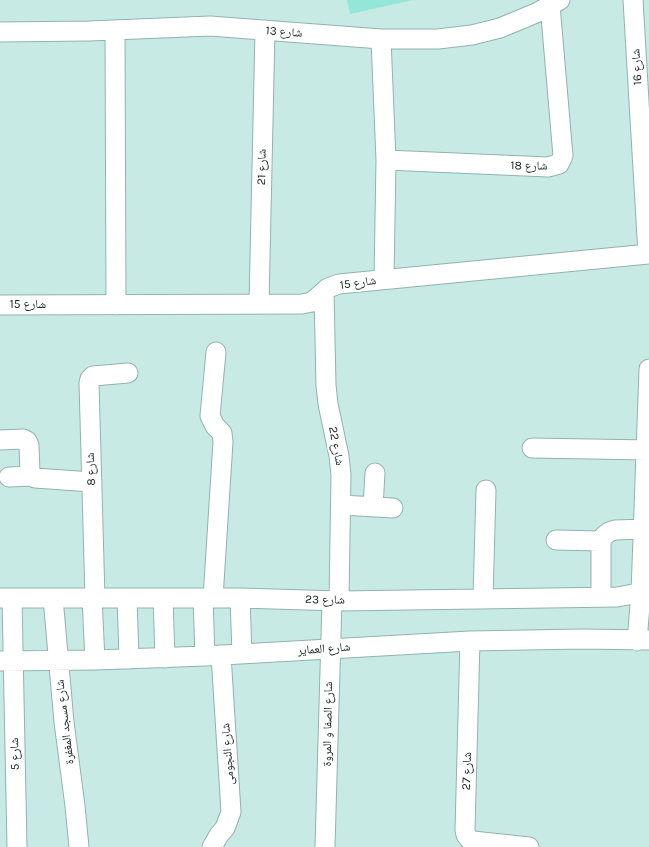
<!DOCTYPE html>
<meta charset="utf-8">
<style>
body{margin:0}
canvas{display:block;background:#c8eae4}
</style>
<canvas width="649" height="847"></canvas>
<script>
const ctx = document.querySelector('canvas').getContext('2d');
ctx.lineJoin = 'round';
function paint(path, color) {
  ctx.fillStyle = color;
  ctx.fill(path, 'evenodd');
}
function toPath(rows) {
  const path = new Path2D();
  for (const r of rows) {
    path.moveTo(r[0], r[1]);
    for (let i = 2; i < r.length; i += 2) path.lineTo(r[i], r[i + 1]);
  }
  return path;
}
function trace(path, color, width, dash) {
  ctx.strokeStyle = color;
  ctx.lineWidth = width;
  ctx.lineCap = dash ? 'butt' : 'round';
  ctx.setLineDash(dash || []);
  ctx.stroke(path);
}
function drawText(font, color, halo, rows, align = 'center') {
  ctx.font = font + ' Karla,"Noto Naskh Arabic",sans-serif';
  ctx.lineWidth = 4;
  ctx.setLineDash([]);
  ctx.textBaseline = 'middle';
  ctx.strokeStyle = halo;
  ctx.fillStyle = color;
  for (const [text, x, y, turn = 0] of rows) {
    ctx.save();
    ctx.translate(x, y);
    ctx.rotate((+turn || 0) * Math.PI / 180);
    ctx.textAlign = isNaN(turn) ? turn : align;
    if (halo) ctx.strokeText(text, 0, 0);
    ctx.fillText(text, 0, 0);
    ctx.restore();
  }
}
const green = toPath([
 [347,0,413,0,350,14]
]);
const minor = toPath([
 [633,0,648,254],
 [115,30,116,305],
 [0,32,89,31,210,26,381,39,438,39,472,35,500,28,536,13,560,0],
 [381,39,386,160,384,279],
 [386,160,548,167,559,164,563,156,550,5],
 [324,292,326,385,328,404,339,456,341,475,339,601],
 [259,304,265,30],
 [0,305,302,304,312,302,328,288,339,284,649,254],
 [0,440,23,439,27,441,29,445,30,473,35,478,92,482],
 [532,448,649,450],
 [9,477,32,476],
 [341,505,393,508],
 [373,507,375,473],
 [556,540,601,541],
 [601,597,601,541,604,536,609,532,615,530,643,529],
 [0,598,240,598,339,601,617,597,649,591],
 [12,598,17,847],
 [53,598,64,722,75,806,79,847],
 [92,598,95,660],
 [95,598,89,383,90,379,93,376,128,373],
 [127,598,129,659],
 [163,598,165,658],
 [203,598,205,656],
 [213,598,223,442,222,433,215,426,210,416,216,352],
 [240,598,242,654],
 [483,598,486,490],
 [470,641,465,830,466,835,469,839,473,841,529,847],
 [637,641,641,593,649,369],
 [0,661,95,660,205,656,470,641,582,639,649,640],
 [212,847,219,835,225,828,231,812,221,655],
 [325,847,332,600]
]);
const streetNames = [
 ["شارع 13",284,32,4],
 ["شارع 16",637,67,-93],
 ["شارع 18",529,166,1],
 ["شارع 21",262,167,-89],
 ["شارع 15",358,283,-8],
 ["شارع 15",28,305],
 ["شارع 22",336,446,79],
 ["شارع 8",91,469,-92],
 ["شارع 23",325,600,1],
 ["شارع العماير",324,649,-4],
 ["شارع مسجد المغفرة",65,722,-97],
 ["شارع الصفا و المروة",328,724,-89],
 ["شارع 5",15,754,-91],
 ["شارع النجومى",228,754,-94],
 ["شارع 27",467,771,-88]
];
paint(green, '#94e6d9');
trace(minor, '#92b3ad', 21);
trace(minor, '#fff', 19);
drawText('12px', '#152220', '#fff', streetNames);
</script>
